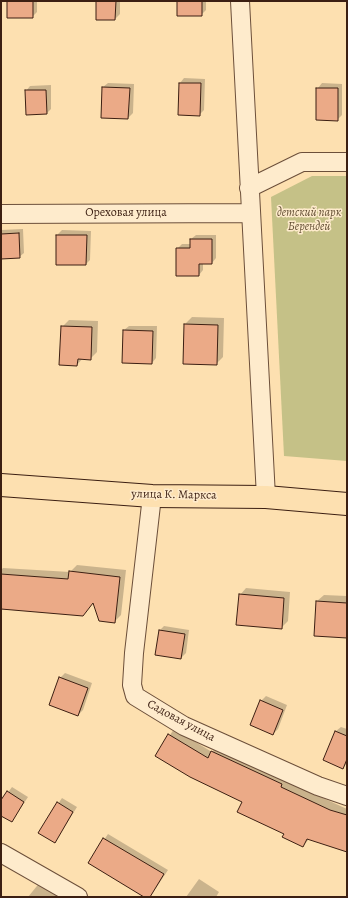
<!DOCTYPE html>
<meta charset="utf-8">
<style>
body{margin:0}
#map{position:relative;width:348px;height:898px;overflow:hidden;background:#fde0b0;font-family:Alegreya,serif}
canvas{display:block}
.frame{position:absolute;inset:0;border:2px solid #3c1f12;pointer-events:none}
</style>
<div id="map">
<canvas width="348" height="898"></canvas>
<div class="frame"></div>
</div>
<script>
const ctx = document.querySelector('canvas').getContext('2d');
ctx.lineJoin = 'round';
function paint(path, color) {
  ctx.fillStyle = color;
  ctx.fill(path, 'evenodd');
}
function toPath(rows) {
  const path = new Path2D();
  for (const r of rows) {
    path.moveTo(r[0], r[1]);
    for (let i = 2; i < r.length; i += 2) path.lineTo(r[i], r[i + 1]);
  }
  return path;
}
function trace(path, color, width, dash) {
  ctx.strokeStyle = color;
  ctx.lineWidth = width;
  ctx.lineCap = dash ? 'butt' : 'round';
  ctx.setLineDash(dash || []);
  ctx.stroke(path);
}
function drawText(font, color, halo, rows, align = 'center') {
  ctx.font = font + ' Alegreya,serif';
  ctx.lineWidth = 3;
  ctx.setLineDash([]);
  ctx.textBaseline = 'middle';
  ctx.strokeStyle = halo;
  ctx.fillStyle = color;
  for (const [text, x, y, turn = 0] of rows) {
    ctx.save();
    ctx.translate(x, y);
    ctx.rotate((+turn || 0) * Math.PI / 180);
    ctx.textAlign = isNaN(turn) ? turn : align;
    if (halo) ctx.strokeText(text, 0, 0);
    ctx.fillText(text, 0, 0);
    ctx.restore();
  }
}
const green = toPath([
 [312,176,347,176,347,461,284,456,271,197]
]);
const shadow = toPath([
 [8,1,37,1,37,12,32,17],
 [97,1,120,1,120,14,115,19,97,19],
 [178,1,206,1,206,10,201,15],
 [184,78,205,79,204,110,199,115,180,83],
 [108,83,134,84,133,113,128,118,103,87],
 [322,83,342,84,342,115,337,120,318,88],
 [51,85,51,109,47,113,26,91,30,86],
 [23,229,24,253,19,257,1,258,1,230],
 [62,230,91,231,90,260,86,264,57,235],
 [196,235,216,235,216,258,212,263,203,263,203,270,199,275,177,249,182,244,191,244,191,239],
 [192,317,224,318,223,357,216,364,185,324],
 [69,320,98,321,97,352,90,359,83,358,77,365,62,327],
 [129,326,157,326,156,358,152,363,124,330],
 [77,565,126,570,121,615,114,622,94,602,89,608,1,608,1,570,3,568,70,572],
 [246,588,290,592,288,621,281,628,240,595],
 [324,595,347,596,347,637,317,601],
 [164,626,189,630,186,653,181,658,159,631],
 [65,673,92,683,83,710,78,715,60,678],
 [266,696,287,705,278,729,273,734,261,701],
 [341,727,347,729,347,763,343,768,324,760,336,731],
 [174,729,212,752,217,747,287,779,286,781,347,809,347,851,310,838,303,846,243,802,156,756],
 [12,787,28,797,12,821,1,814,1,802],
 [62,798,77,807,55,842,39,832],
 [108,834,168,870,150,897,146,897,91,859],
 [199,879,219,892,216,897,186,897],
 [41,881,59,891,55,897,28,897]
]);
const building = toPath([
 [7,1,33,1,33,18,7,18,7,1],
 [96,1,116,1,115,20,96,20,96,1],
 [177,1,202,1,202,16,177,16,177,1],
 [179,83,201,83,200,116,178,115,179,83],
 [102,87,130,88,128,119,101,118,102,87],
 [316,88,338,88,338,121,316,120,316,88],
 [25,90,46,90,47,114,26,115,25,90],
 [19,233,20,258,1,259,1,234,19,233],
 [56,235,87,235,86,265,56,265,56,235],
 [190,239,212,239,212,264,199,264,199,276,176,276,176,248,190,248,190,239],
 [184,324,218,325,217,365,183,364,184,324],
 [61,326,92,327,91,360,78,359,77,366,59,365,61,326],
 [123,330,153,331,152,364,122,363,123,330],
 [69,571,120,577,115,623,99,621,93,603,83,616,1,609,1,574,68,579,69,571],
 [239,594,284,598,282,629,236,625,239,594],
 [316,601,347,603,347,638,314,636,316,601],
 [159,630,185,634,181,659,155,655,159,630],
 [59,677,88,688,78,716,49,705,59,677],
 [260,700,283,710,273,735,250,725,260,700],
 [335,731,347,736,347,759,343,769,323,760,335,731],
 [168,734,208,758,211,751,282,784,281,787,330,810,347,815,347,852,307,839,303,847,282,837,284,834,237,812,242,802,190,777,155,756,168,734],
 [7,791,24,802,12,822,1,816,1,800,7,791],
 [57,802,73,812,55,843,38,833,57,802],
 [103,838,164,874,150,897,144,897,88,863,103,838]
]);
const minor = toPath([
 [240,1,266,497],
 [249,188,302,162,347,162],
 [1,214,251,213],
 [152,496,134,653,132,685,135,696,184,726,318,786,347,796],
 [1,853,78,897]
]);
const major = toPath([
 [1,485,152,496,266,497,347,504]
]);
const streetNames = [
 ["Ореховая улица",126,213],
 ["улица К. Маркса",174,495,1],
 ["Садовая улица",181,721,28]
];
const parkNames = [
 ["детский парк",309,213],
 ["Берендей",309,227]
];
paint(green, '#c5c187');
paint(shadow, '#0003');
paint(building, '#ebaa87');
trace(building, '#3c1f12', 1);
trace(minor, '#6c4f3a', 20);
trace(major, '#3c1f12', 24);
trace(minor, '#feebcc', 18);
trace(major, '#fde0b0', 22);
drawText('12px', '#3c1f12', '#feebcc', streetNames);
drawText('italic 12px', '#655035', '#feebcc', parkNames);
</script>
